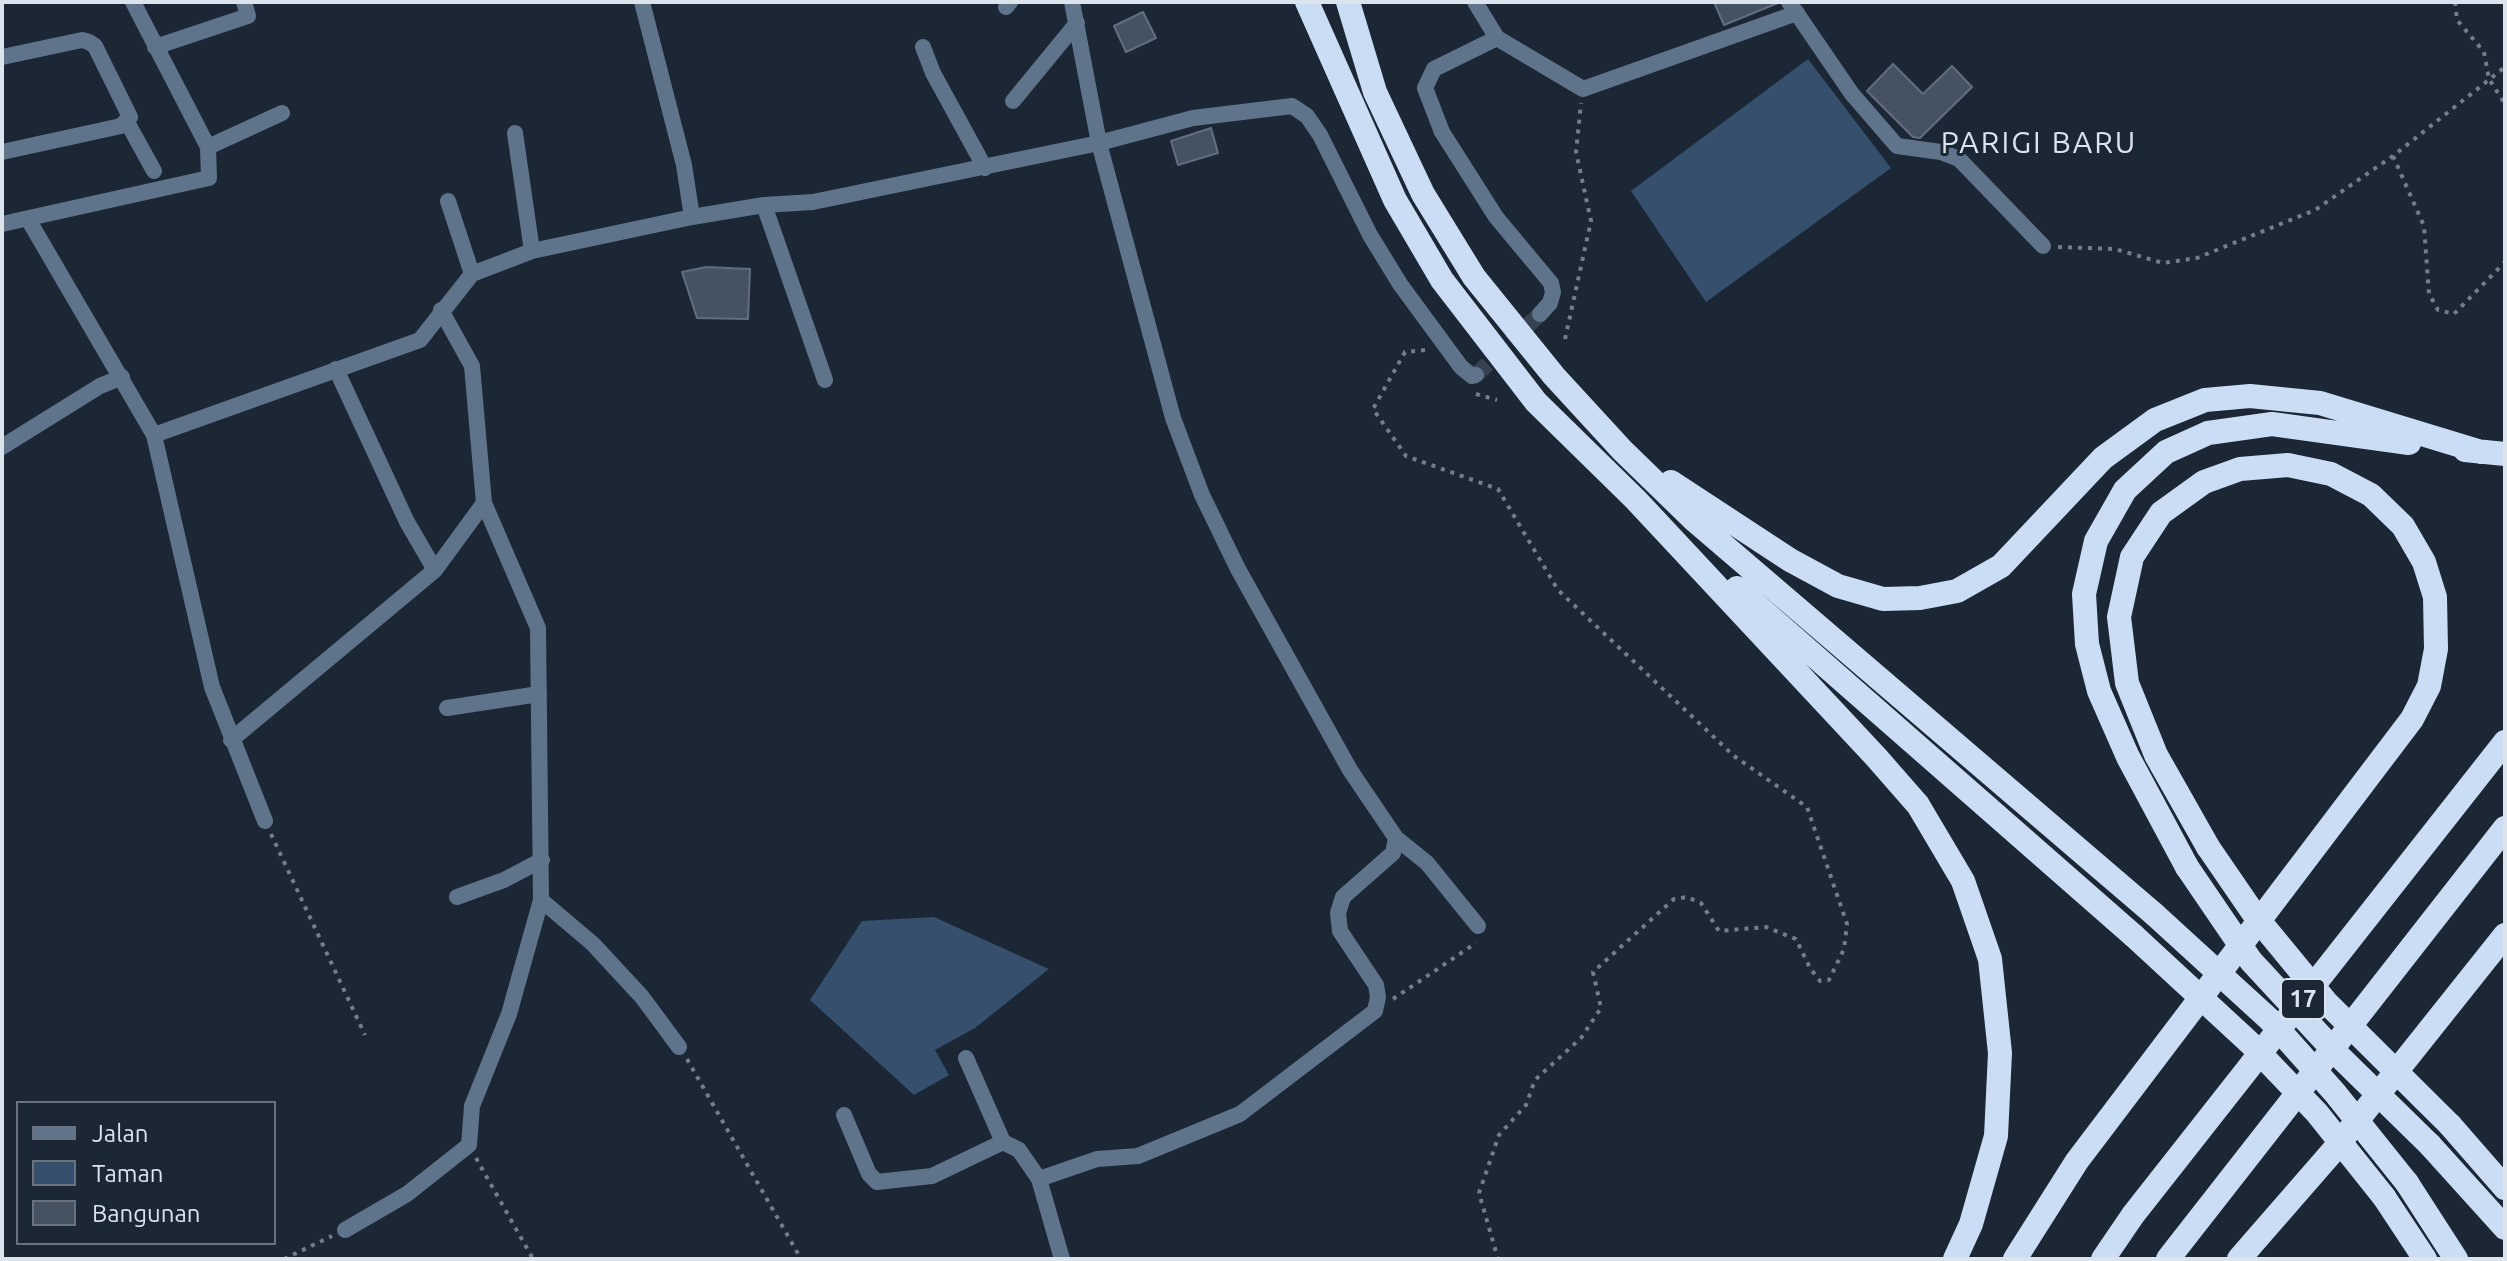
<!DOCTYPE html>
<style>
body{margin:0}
#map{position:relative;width:2507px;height:1261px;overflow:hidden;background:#1b2735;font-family:Ubuntu,sans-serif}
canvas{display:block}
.frame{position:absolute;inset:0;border:4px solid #dbe4ed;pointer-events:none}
.legend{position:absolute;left:16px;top:1101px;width:260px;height:144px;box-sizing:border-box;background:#1b2735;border:2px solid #68737f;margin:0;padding:10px 14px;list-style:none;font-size:24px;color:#dbe4ed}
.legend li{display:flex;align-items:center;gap:16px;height:40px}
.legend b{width:40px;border:2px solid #68737f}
</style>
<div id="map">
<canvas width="2507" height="1261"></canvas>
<div class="frame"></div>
<ul class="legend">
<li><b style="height:10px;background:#5f738b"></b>Jalan</li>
<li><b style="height:22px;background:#354f6d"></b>Taman</li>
<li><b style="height:22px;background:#445262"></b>Bangunan</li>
</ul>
</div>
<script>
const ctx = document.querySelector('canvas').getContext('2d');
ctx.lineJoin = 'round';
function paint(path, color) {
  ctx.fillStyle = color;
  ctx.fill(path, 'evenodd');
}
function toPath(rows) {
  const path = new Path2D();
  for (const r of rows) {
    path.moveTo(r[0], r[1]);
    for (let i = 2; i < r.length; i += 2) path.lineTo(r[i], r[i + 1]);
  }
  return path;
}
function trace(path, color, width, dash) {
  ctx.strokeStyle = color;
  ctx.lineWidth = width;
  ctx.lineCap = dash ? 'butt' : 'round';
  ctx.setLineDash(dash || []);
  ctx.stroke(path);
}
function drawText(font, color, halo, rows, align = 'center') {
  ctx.font = font + ' Ubuntu,sans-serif';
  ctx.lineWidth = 6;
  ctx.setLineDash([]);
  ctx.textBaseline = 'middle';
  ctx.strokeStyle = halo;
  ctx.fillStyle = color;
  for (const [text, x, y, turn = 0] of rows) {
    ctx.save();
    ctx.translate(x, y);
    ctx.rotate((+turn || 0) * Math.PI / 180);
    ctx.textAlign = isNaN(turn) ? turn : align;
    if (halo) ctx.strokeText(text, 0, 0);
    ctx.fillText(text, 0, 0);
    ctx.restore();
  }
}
const green = toPath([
 [1808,59,1891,168,1706,302,1631,191],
 [934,917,1049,969,975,1028,935,1050,949,1075,914,1095,810,1000,862,921]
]);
const building = toPath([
 [1714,2,1778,2,1778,3,1724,25,1714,2],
 [1143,12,1156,38,1126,52,1114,26,1143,12],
 [1893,64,1923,94,1952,66,1972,87,1920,138,1913,137,1867,91,1893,64],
 [1211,128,1218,153,1178,165,1171,141,1211,128],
 [706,267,750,269,748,319,697,318,682,272,706,267]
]);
const streetTunnel = toPath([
 [1476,375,1540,314]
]);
const path = toPath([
 [2455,2,2457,20,2484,52,2489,79,2505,104],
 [2393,156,2424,226,2429,294,2438,310,2454,314,2505,262],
 [2058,247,2115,249,2163,263,2197,258,2315,210,2393,156,2505,67],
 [1565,339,1591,221,1576,152,1581,103],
 [1425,350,1405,352,1373,409,1406,456,1498,489,1558,590,1734,756,1807,807,1847,924,1844,949,1829,980,1820,981,1810,968,1796,939,1766,927,1719,931,1701,903,1687,897,1674,899,1593,972,1601,1008,1581,1038,1535,1080,1526,1105,1499,1135,1479,1193,1498,1259],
 [1476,394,1497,400],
 [271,834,365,1035],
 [1393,999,1476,943],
 [687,1059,801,1259],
 [476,1158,533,1259],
 [284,1259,332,1236]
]);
const street = toPath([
 [642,2,684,165,692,217],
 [1475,2,1497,38,1583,89,1797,13],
 [1789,2,1852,94,1897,146,1941,152,1959,159,2043,246],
 [1006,7,1010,2],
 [1497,38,1434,69,1425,88,1442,132,1496,217,1551,283,1553,292,1550,303,1540,314],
 [155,47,248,16,244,2],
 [923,47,933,73,985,168],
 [2,57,82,40,89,42,95,46,130,117,121,126,2,152],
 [1013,101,1077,23],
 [127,122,154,171],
 [515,133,532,251],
 [208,147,282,113],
 [448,201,472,274],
 [764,205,825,380],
 [28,219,154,435,420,340,472,274,532,251,692,217,764,205,813,202,1099,143,1072,2],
 [2,224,209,178,208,147,133,2],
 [336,369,407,522,435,570],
 [1476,375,1472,376,1461,367,1400,284,1370,235,1320,135,1307,116,1292,106,1193,118,1099,143,1173,418,1202,495,1238,569,1350,770,1396,838,1427,863,1478,926],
 [154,435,212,687,265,821],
 [2,447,100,386,122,377],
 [447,708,539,694],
 [231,740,435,570,484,503],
 [457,897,504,880,542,860],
 [541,900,593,944,642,997,679,1047],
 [966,1058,1003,1142,1019,1150,1039,1179,1097,1159,1138,1156,1240,1114,1375,1011,1378,997,1376,985,1340,931,1338,913,1343,897,1393,853,1396,838],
 [844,1115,869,1174,877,1182,932,1176,1003,1142],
 [1039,1179,1062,1259],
 [345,1230,407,1194,469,1145,472,1106,509,1014,541,900,538,628,484,503,472,366,441,310]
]);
const highway = toPath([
 [1307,2,1395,200,1442,280,1536,402,1636,500,1876,757,1918,805,1963,881,1990,959,2000,1053,1996,1136,1971,1224,1955,1259],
 [1348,2,1375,92,1423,194,1474,277,1554,376,1622,450,1694,520,2154,914],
 [2465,450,2505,454],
 [1671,482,1790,560,1838,586,1883,599,1920,598,1957,591,2001,566,2103,458,2155,420,2205,400,2250,396,2320,403,2481,452],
 [1737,588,2134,936],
 [2187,867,2128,757,2099,691,2087,644,2084,594,2096,541,2125,490,2166,452,2208,433,2272,424,2409,443],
 [2450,1125,2505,1188],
 [2430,1145,2505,1228],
 [2407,1183,2456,1259],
 [2384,1197,2425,1259],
 [2015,1259,2077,1161,2412,719,2429,686,2436,649,2435,597,2424,562,2403,526,2371,495,2331,474,2288,465,2240,469,2204,482,2161,513,2132,557,2119,617,2127,683,2156,755,2208,847],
 [2103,1259,2133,1215,2505,742],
 [2168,1259,2505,828],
 [2239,1259,2333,1151,2505,935]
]);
const highwayBridge = toPath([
 [2208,847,2256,917,2326,1002,2450,1125],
 [2187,867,2251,961,2339,1056,2430,1145],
 [2154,914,2270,1020,2335,1093,2407,1183],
 [2134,936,2251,1044,2317,1113,2384,1197]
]);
const shields = [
 [2303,999,44]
];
const shieldNames = [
 ["17",2303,999]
];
const quarterNames = [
 ["PARIGI BARU",2039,143]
];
paint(green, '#354f6d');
paint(building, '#445262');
trace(building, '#606e7f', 2);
trace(streetTunnel, '#384351', 16, [16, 8]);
trace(path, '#747e8a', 4, [4, 6]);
trace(street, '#5f738b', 16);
trace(highway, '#caddf5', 24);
trace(highwayBridge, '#caddf5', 24);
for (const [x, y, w] of shields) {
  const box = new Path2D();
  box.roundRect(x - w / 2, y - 20, w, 40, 6);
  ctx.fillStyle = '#1b2735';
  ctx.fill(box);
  trace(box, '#dbe4ed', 2);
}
drawText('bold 24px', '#dbe4ed', null, shieldNames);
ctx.letterSpacing = '2px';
drawText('30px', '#dbe4ed', '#1b2735', quarterNames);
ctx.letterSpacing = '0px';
</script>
